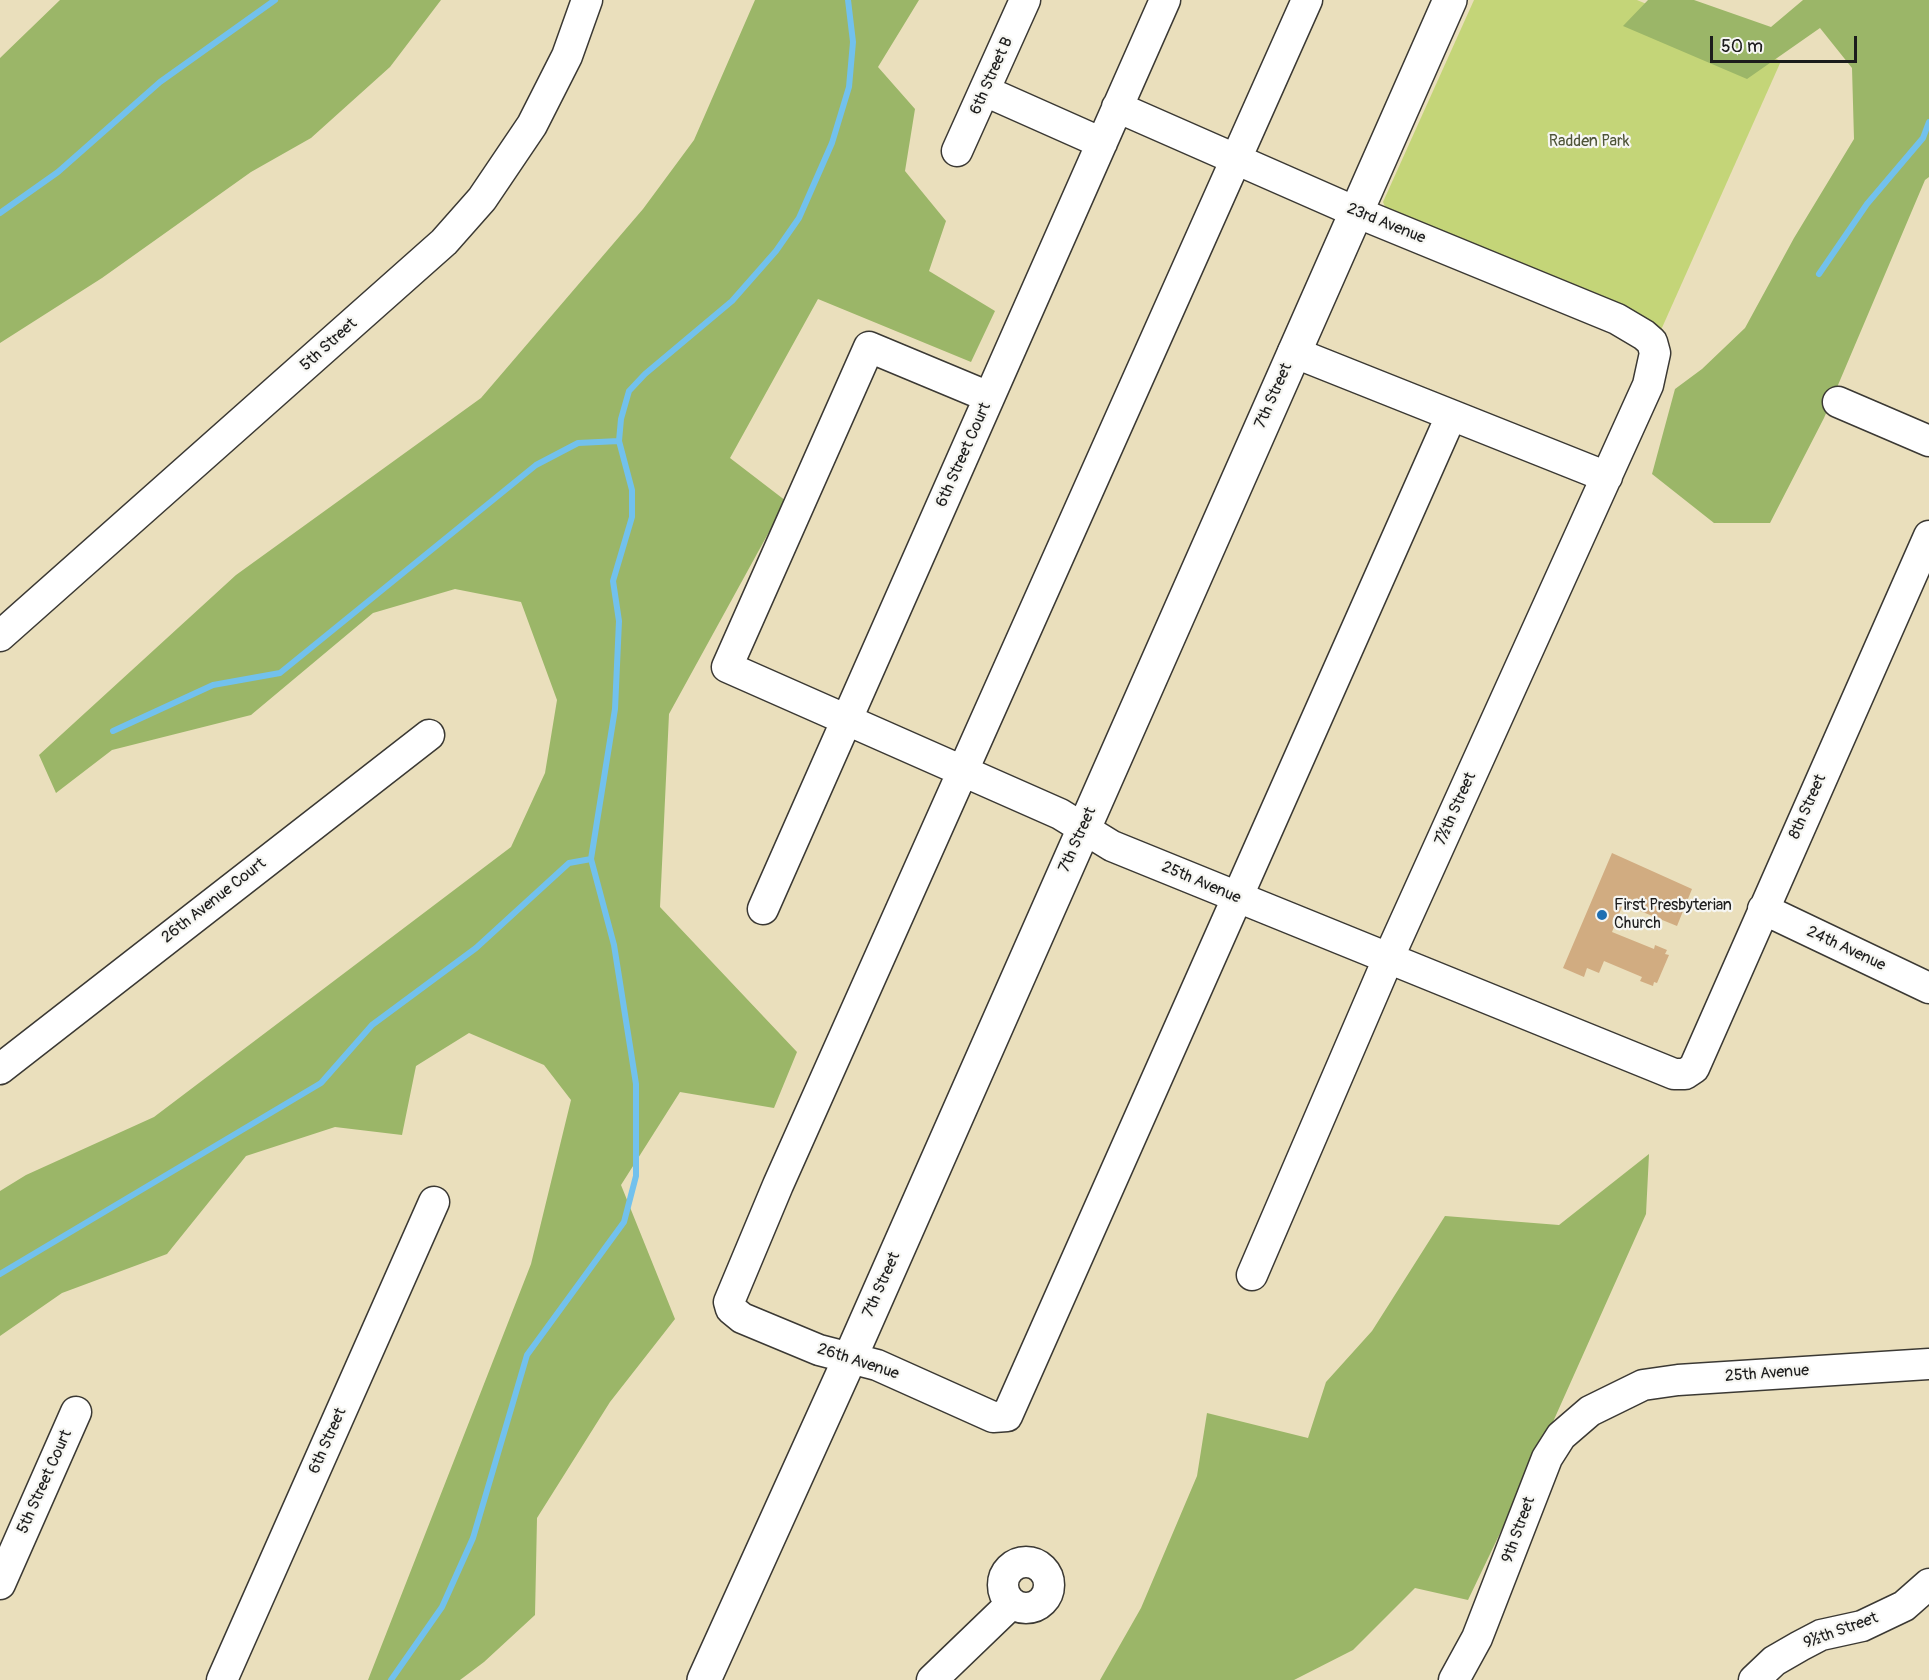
<!DOCTYPE html>
<meta charset="utf-8">
<style>
body{margin:0}
#map{position:relative;width:1929px;height:1680px;overflow:hidden;background:#eadfbc;font-family:Pangolin,sans-serif}
canvas{display:block}
.scale{position:absolute;left:1710px;top:36px;width:147px;height:27px;box-sizing:border-box;border:3px solid #1c1c1c;border-top:0;padding-left:8px;font-size:18px;line-height:21px;white-space:nowrap;color:#1c1c1c;-webkit-text-stroke:4px #f6f6f2;paint-order:stroke}
</style>
<div id="map">
<canvas width="1929" height="1680"></canvas>
<div class="scale">50 m</div>
</div>
<script>
const ctx = document.querySelector('canvas').getContext('2d');
ctx.lineJoin = 'round';
function paint(path, color) {
  ctx.fillStyle = color;
  ctx.fill(path, 'evenodd');
}
function toPath(rows) {
  const path = new Path2D();
  for (const r of rows) {
    if (r.length === 3) {
      path.moveTo(r[0] + r[2], r[1]);
      path.arc(r[0], r[1], r[2], 0, 2 * Math.PI);
      continue;
    }
    path.moveTo(r[0], r[1]);
    for (let i = 2; i < r.length; i += 2) path.lineTo(r[i], r[i + 1]);
  }
  return path;
}
function trace(path, color, width, dash) {
  ctx.strokeStyle = color;
  ctx.lineWidth = width;
  ctx.lineCap = dash ? 'butt' : 'round';
  ctx.setLineDash(dash || []);
  ctx.stroke(path);
}
function drawText(font, color, halo, rows, align = 'center') {
  ctx.font = font + ' Pangolin,sans-serif';
  ctx.lineWidth = 4.5;
  ctx.setLineDash([]);
  ctx.textBaseline = 'middle';
  ctx.strokeStyle = halo;
  ctx.fillStyle = color;
  for (const [text, x, y, turn = 0] of rows) {
    ctx.save();
    ctx.translate(x, y);
    ctx.rotate((+turn || 0) * Math.PI / 180);
    ctx.textAlign = isNaN(turn) ? turn : align;
    if (halo) ctx.strokeText(text, 0, 0);
    ctx.fillText(text, 0, 0);
    ctx.restore();
  }
}
const green = toPath([
 [1474,0,1637,0,1781,61,1661,330,1386,209,1383,202]
]);
const forest = toPath([
 [60,0,441,0,390,67,311,138,251,172,102,278,0,343,0,58],
 [755,0,919,0,878,67,915,109,905,171,946,221,929,271,995,311,971,362,818,299,730,458,786,501,669,714,660,907,797,1052,774,1108,680,1092,621,1185,675,1319,610,1402,537,1518,535,1615,484,1662,460,1680,368,1680,531,1264,571,1100,544,1065,469,1033,416,1066,402,1135,335,1127,246,1156,167,1254,62,1293,0,1336,0,1191,26,1175,154,1117,511,847,545,773,557,700,521,602,455,589,373,613,251,715,112,750,56,793,39,755,236,575,481,398,643,209,694,140],
 [1648,0,1694,0,1771,27,1803,0,1929,0,1929,177,1925,180,1824,418,1770,523,1714,523,1652,474,1675,389,1702,369,1745,328,1794,238,1854,139,1852,68,1820,28,1747,79,1623,26],
 [1649,1154,1646,1214,1548,1433,1468,1600,1415,1588,1353,1650,1294,1680,1100,1680,1141,1608,1197,1476,1207,1413,1308,1438,1326,1382,1372,1331,1445,1216,1559,1225]
]);
const stream = toPath([
 [0,213,58,172,160,82,275,0],
 [1819,274,1867,204,1923,138,1929,122],
 [113,731,213,685,280,673,536,465,578,443,619,441],
 [0,1274,321,1083,372,1025,476,948,569,863,591,859],
 [391,1680,442,1607,473,1538,527,1355,624,1222,636,1176,636,1084,614,945,591,859,615,709,619,621,613,581,632,517,632,490,619,441,621,419,629,391,645,374,732,301,776,251,799,218,832,143,849,87,853,42,848,0]
]);
const building = toPath([
 [1612,853,1692,889,1677,926,1623,904,1612,932,1654,949,1655,945,1667,950,1665,954,1669,955,1657,983,1654,982,1653,986,1640,981,1642,977,1604,961,1599,973,1587,968,1584,977,1563,968]
]);
const minor = toPath([
 [1307,0,778,1185,729,1302,731,1309,742,1318,819,1350,877,1365,993,1417,1007,1416,1451,416],
 [985,91,1102,143],
 [1117,107,1356,212,1617,319,1644,335,1652,342,1655,353,1648,385,1388,959,1252,1275],
 [957,151,1025,0],
 [1293,352,1607,477],
 [989,397,869,347,727,667,1060,814,1112,846,1674,1074,1685,1074,1694,1068,1929,536],
 [1838,402,1929,441],
 [0,636,444,242,482,199,532,125,567,56,587,0],
 [763,909,1165,0],
 [1763,909,1929,988],
 [0,1069,429,735],
 [1026,1585,23],
 [0,1584,76,1412],
 [222,1680,434,1202],
 [932,1680,1012,1603],
 [1454,1680,1477,1638,1547,1458,1561,1436,1590,1411,1643,1385,1678,1380,1929,1364],
 [1754,1680,1774,1661,1800,1646,1821,1635,1862,1626,1904,1606,1929,1584]
]);
const major = toPath([
 [704,1680,850,1358,1450,0]
]);
const markers = [
 [1602,915,6,"#1f6fb2"]
];
const streetNames = [
 ["6th Street B",992,76,-66],
 ["23rd Avenue",1386,224,22],
 ["5th Street",329,345,-42],
 ["7th Street",1274,396,-66],
 ["6th Street Court",964,455,-66],
 ["8th Street",1808,807,-66],
 ["7½th Street",1456,809,-66],
 ["7th Street",1078,840,-66],
 ["25th Avenue",1201,883,23],
 ["26th Avenue Court",214,901,-38],
 ["24th Avenue",1846,949,25],
 ["7th Street",882,1285,-66],
 ["26th Avenue",858,1362,18],
 ["25th Avenue",1767,1374,-4],
 ["6th Street",328,1441,-66],
 ["5th Street Court",45,1482,-66],
 ["9th Street",1519,1530,-70],
 ["9½th Street",1841,1631,-20]
];
const parkNames = [
 ["Radden Park",1589,142]
];
const poiNames = [
 ["First Presbyterian",1614,906],
 ["Church",1614,924]
];
paint(green, '#c4d578');
paint(forest, '#9bb668');
trace(stream, '#72c1ed', 6);
paint(building, '#d1ac81');
trace(minor, '#3b3934', 33);
trace(major, '#3b3934', 36);
trace(minor, '#fff', 30);
trace(major, '#fff', 33);
for (const [x, y, r, color] of markers) {
  const dot = new Path2D();
  dot.arc(x, y, r, 0, 2 * Math.PI);
  ctx.fillStyle = color;
  ctx.fill(dot);
  trace(dot, '#f6f6f2', 2);
}
drawText('16px', '#1c1c1c', '#f6f6f2', streetNames);
drawText('16px', '#4e5438', '#f6f6f2', parkNames);
drawText('16px', '#1c1c1c', '#f6f6f2', poiNames, 'left');
</script>
